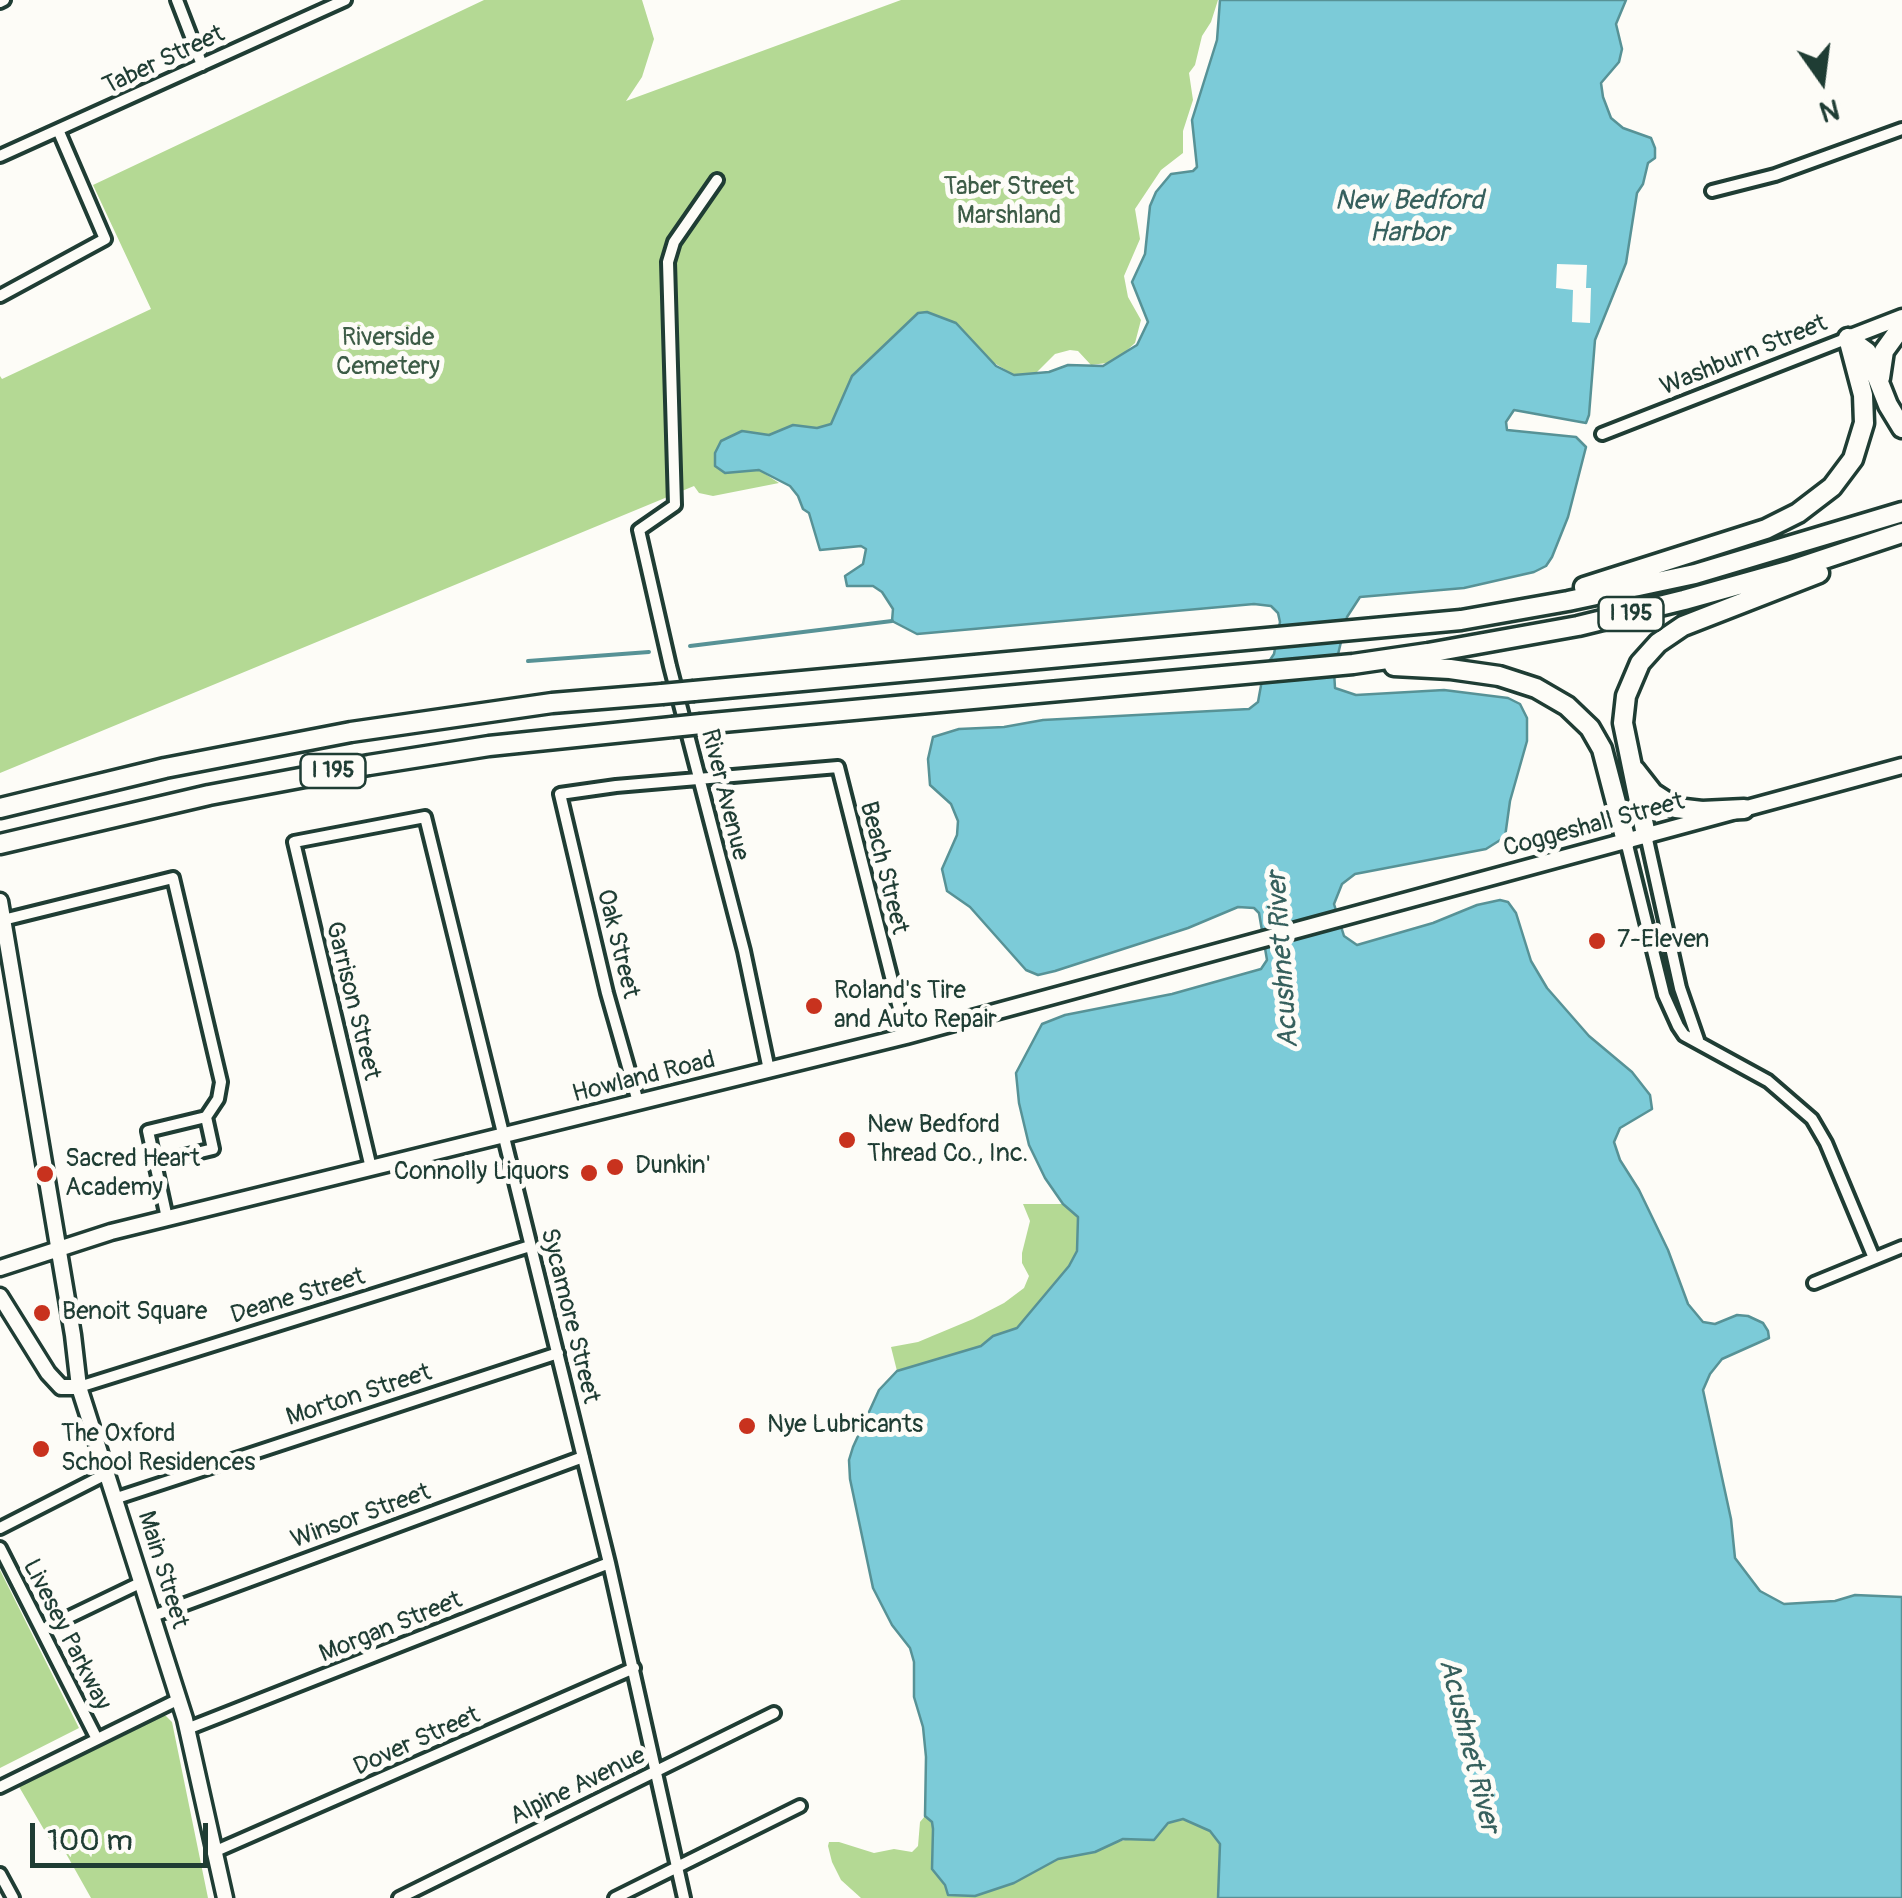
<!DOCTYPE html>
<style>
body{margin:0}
#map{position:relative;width:1902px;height:1898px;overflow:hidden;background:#fdfcf7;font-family:Pangolin,sans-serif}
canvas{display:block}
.north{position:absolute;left:1772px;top:30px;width:100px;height:100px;-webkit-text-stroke:8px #fdfcf7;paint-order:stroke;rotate:166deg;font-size:28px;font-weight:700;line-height:40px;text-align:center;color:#1f3d34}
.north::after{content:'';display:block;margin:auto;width:35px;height:45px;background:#1f3d34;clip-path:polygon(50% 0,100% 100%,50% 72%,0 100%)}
.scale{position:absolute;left:30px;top:1823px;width:178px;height:45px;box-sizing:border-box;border:5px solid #1f3d34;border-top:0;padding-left:12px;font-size:30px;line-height:35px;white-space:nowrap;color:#1f3d34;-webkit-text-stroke:8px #fdfcf7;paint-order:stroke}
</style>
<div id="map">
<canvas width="1902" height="1898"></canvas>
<div class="north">N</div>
<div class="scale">100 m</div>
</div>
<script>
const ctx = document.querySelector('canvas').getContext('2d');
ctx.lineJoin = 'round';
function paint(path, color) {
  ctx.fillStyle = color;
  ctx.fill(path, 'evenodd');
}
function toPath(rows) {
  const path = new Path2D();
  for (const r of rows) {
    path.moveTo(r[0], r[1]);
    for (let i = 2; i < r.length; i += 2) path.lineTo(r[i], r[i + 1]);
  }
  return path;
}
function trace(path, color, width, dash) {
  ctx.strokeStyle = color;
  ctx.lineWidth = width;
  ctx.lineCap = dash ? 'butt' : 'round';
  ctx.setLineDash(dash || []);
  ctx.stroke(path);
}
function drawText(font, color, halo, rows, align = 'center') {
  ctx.font = font + ' Pangolin,sans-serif';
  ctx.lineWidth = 10;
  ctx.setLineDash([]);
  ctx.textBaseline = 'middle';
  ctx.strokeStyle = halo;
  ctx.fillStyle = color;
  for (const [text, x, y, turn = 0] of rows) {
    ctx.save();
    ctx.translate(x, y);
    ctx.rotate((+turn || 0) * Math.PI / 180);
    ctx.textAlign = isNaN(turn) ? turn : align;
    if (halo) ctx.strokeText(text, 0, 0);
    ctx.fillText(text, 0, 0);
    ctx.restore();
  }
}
const green = toPath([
 [484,0,642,0,654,39,642,77,626,101,901,0,1218,0,1211,22,1202,36,1195,65,1189,73,1193,100,1183,131,1183,153,1161,170,1135,209,1140,239,1124,276,1128,297,1141,320,1135,343,1114,362,1091,365,1078,351,1070,350,1055,354,1035,374,1014,375,915,315,852,376,831,424,817,428,793,425,769,435,742,432,725,473,759,470,779,483,713,496,699,493,694,486,0,773,0,376,2,379,151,309,93,185],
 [1023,1204,1063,1204,1075,1212,1080,1226,1077,1251,1069,1266,1017,1328,993,1336,981,1346,897,1371,891,1347,918,1342,973,1319,1004,1303,1024,1288,1029,1276,1022,1263,1022,1253,1030,1221],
 [0,1570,79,1728,0,1768],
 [158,1715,166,1716,172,1722,208,1898,91,1898,64,1850,57,1852,18,1785],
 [1181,1812,1210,1831,1220,1844,1218,1898,861,1898,841,1880,832,1862,828,1846,829,1842,839,1842,874,1853,894,1849,912,1852,918,1846,920,1822,925,1816,932,1823,933,1829,932,1869,945,1885,1014,1883,1058,1859,1095,1852,1110,1844,1137,1837]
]);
const water = toPath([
 [1220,0,1626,0,1616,24,1622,49,1619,62,1601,83,1603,97,1611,118,1623,128,1651,138,1655,148,1655,158,1648,163,1643,184,1637,193,1626,263,1595,340,1589,415,1586,423,1514,410,1506,422,1507,430,1576,437,1586,447,1568,517,1552,557,1546,566,1534,572,1464,588,1360,597,1347,617,1334,671,1335,688,1356,695,1444,690,1508,698,1520,704,1527,718,1527,741,1510,801,1505,837,1486,849,1355,874,1342,884,1334,904,1344,936,1357,945,1433,923,1477,905,1500,900,1508,902,1516,913,1531,961,1547,988,1589,1036,1632,1072,1650,1095,1652,1109,1620,1128,1614,1142,1620,1160,1639,1190,1668,1250,1688,1304,1703,1322,1715,1324,1737,1315,1748,1316,1763,1323,1768,1331,1769,1338,1722,1359,1710,1374,1703,1390,1731,1519,1735,1558,1760,1591,1784,1604,1835,1601,1855,1595,1902,1597,1902,1898,1218,1898,1220,1844,1210,1831,1183,1819,1168,1823,1154,1840,1123,1839,1095,1852,1058,1859,1014,1883,975,1896,948,1895,945,1885,932,1869,933,1829,932,1822,925,1816,926,1757,923,1727,914,1697,914,1662,910,1648,892,1625,873,1588,850,1479,849,1460,853,1447,879,1390,897,1371,981,1346,993,1336,1017,1328,1069,1266,1077,1251,1078,1217,1063,1204,1045,1178,1029,1145,1019,1103,1016,1073,1042,1024,1065,1015,1172,994,1261,969,1267,960,1259,913,1254,908,1238,907,1188,928,1055,971,1038,975,1026,970,970,907,947,891,942,869,957,835,958,821,951,804,930,785,928,759,933,737,959,729,1004,727,1043,720,1249,709,1258,702,1264,669,1274,654,1280,622,1278,613,1271,606,1254,604,917,634,892,621,893,609,882,592,873,586,847,586,845,576,863,564,866,549,861,546,820,550,809,513,803,509,798,496,790,486,759,470,725,473,715,466,715,453,721,441,742,431,769,435,793,425,817,428,831,424,852,376,918,313,927,312,956,323,996,366,1014,375,1049,372,1068,365,1103,366,1137,345,1148,322,1132,282,1145,254,1150,206,1156,192,1171,174,1193,171,1197,167,1192,120,1217,40,1220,0]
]);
const pier = toPath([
 [1557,264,1587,265,1586,288,1591,288,1590,323,1572,322,1573,290,1556,288]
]);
const stream = toPath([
 [690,646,892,621],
 [528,661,649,652]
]);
const street = toPath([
 [177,0,202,65],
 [0,2,4,0],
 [0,156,345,0],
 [717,180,674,242,668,262,675,505,639,530,670,666,744,951,769,1070],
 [1712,191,1775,175,1902,129],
 [0,296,105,239,59,132],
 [1602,434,1848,338],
 [1646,835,1680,988,1698,1040],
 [1626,841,1664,995,1678,1026,1684,1035,1768,1081,1812,1119,1826,1143,1874,1258],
 [3,920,173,878,221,1082,218,1099,206,1117,148,1131,167,1218],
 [638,1102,607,993,560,794,616,786,838,767,906,1036],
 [155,1163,213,1149,206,1117],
 [371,1168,294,842,425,817,609,1563,684,1898],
 [1814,1283,1902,1247],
 [79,1387,530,1246],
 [117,1498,558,1353],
 [0,1528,108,1473],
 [0,1548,97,1739],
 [153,1616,583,1457],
 [42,1630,142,1582],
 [187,1729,609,1563],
 [0,1787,179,1699],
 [216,1851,634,1668],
 [0,1874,13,1898],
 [399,1898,774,1713],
 [615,1898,800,1806]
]);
const secondary = toPath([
 [1848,338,1902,317],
 [0,901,73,1335,79,1387,185,1719,225,1898],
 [0,1268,111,1232,906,1036,1902,766],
 [0,1296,48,1373,61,1387,79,1387]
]);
const highway = toPath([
 [1848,338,1867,352,1888,405,1902,428],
 [1880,378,1884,351,1902,326],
 [1584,587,1766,529,1798,513,1832,487,1853,459,1864,423,1863,395,1848,338],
 [1394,666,1450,669,1499,676,1536,688,1567,706,1590,728,1602,749,1626,841],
 [694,691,1461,620,1568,601,1695,574,1902,512],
 [701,724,1353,664,1428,653,1578,626,1684,600,1788,571,1902,533],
 [1635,770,1653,793,1676,808,1702,811,1744,809],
 [0,808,165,768,351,732,552,703,662,694],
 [1646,835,1623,723,1626,696,1640,663,1658,643,1683,626,1819,573],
 [0,844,209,795,369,765,489,746,672,727]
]);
const highwayBridge = toPath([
 [662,694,694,691],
 [672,727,701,724]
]);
const markers = [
 [1597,941,10,"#c8321e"],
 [814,1006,10,"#c8321e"],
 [847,1140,10,"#c8321e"],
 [615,1167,10,"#c8321e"],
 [589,1173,10,"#c8321e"],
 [45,1174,10,"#c8321e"],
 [42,1313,10,"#c8321e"],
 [747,1426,10,"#c8321e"],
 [41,1449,10,"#c8321e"]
];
const shields = [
 [1631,614,65],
 [333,771,65]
];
const shieldNames = [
 ["I 195",1631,614],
 ["I 195",333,771]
];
const streetNames = [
 ["Taber Street",164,61,-25],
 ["Washburn Street",1744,356,-22],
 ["River Avenue",724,795,76],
 ["Coggeshall Street",1594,826,-15],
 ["Beach Street",883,868,76],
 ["Oak Street",617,944,76],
 ["Garrison Street",352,1001,76],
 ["Howland Road",644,1078,-14],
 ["Deane Street",298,1297,-17],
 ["Sycamore Street",569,1316,76],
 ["Morton Street",359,1396,-18],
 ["Winsor Street",361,1517,-20],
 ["Main Street",162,1570,73],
 ["Morgan Street",391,1628,-22],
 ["Livesey Parkway",66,1635,63],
 ["Dover Street",417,1742,-24],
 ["Alpine Avenue",578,1787,-26]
];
const parkNames = [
 ["Taber Street",1009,188],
 ["Marshland",1009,217],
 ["Riverside",388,339],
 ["Cemetery",388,368]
];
const poiNames = [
 ["7-Eleven",1617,941],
 ["Roland's Tire",834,992],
 ["and Auto Repair",834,1021],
 ["New Bedford",867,1126],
 ["Thread Co., Inc.",867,1155],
 ["Sacred Heart",65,1160],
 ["Academy",65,1189],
 ["Dunkin'",635,1167],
 ["Connolly Liquors",569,1173,"right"],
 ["Benoit Square",62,1313],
 ["Nye Lubricants",767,1426],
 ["The Oxford",61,1435],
 ["School Residences",61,1464]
];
const waterNames = [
 ["New Bedford",1409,202],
 ["Harbor",1409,234],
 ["Acushnet River",1284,960,-94],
 ["Acushnet River",1468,1746,76]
];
paint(green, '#b4d994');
paint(water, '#7ccbd8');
trace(water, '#579296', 2.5);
paint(pier, '#fdfcf7');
trace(stream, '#579296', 4);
trace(street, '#1f3d34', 18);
trace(secondary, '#1f3d34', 21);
trace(highway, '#1f3d34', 25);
trace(street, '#fdfcf7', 10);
trace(secondary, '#fdfcf7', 14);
trace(highway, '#fdfcf7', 18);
trace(highwayBridge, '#1f3d34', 25, []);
trace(highwayBridge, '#fdfcf7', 18);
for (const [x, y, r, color] of markers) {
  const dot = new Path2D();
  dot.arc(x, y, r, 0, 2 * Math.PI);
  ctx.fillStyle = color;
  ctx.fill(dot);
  trace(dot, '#fdfcf7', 4);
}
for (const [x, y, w] of shields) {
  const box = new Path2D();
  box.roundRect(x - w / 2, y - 17, w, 34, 8);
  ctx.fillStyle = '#fdfcf7';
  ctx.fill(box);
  trace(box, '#1f3d34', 2.5);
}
drawText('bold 22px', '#1f3d34', null, shieldNames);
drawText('25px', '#1f3d34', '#fdfcf7', streetNames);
drawText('25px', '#3d5c47', '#fdfcf7', parkNames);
drawText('25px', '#1f3d34', '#fdfcf7', poiNames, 'left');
drawText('italic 28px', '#36605d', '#fdfcf7', waterNames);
</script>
